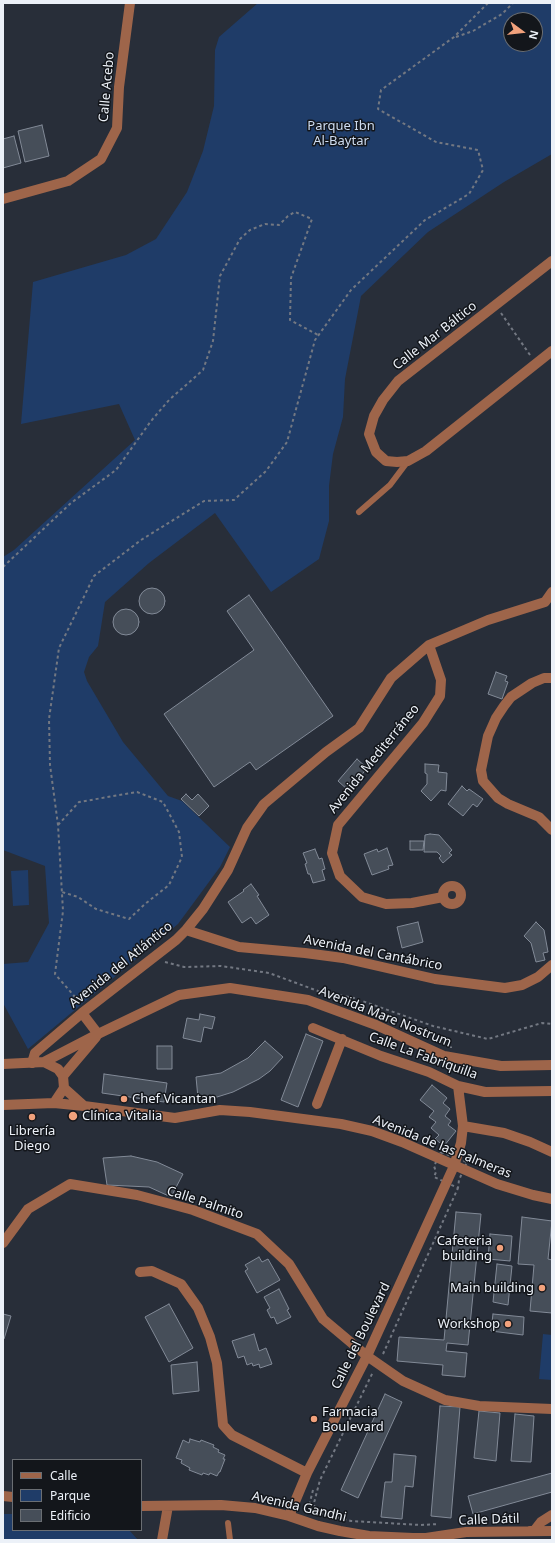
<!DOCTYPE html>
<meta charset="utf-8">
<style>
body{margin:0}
#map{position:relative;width:555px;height:1543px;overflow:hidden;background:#282e39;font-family:"Noto Sans",sans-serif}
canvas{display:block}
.frame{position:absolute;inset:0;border:4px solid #ecf1f8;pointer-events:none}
.legend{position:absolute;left:12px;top:1459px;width:130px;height:72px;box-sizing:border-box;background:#13161b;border:1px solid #6a6e73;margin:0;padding:5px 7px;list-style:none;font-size:12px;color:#ecf1f8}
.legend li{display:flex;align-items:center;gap:8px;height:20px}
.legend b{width:20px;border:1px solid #6a6e73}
.north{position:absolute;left:503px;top:12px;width:40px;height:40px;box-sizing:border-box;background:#13161b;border:1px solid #6a6e73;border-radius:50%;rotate:105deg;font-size:11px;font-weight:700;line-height:16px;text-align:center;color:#ecf1f8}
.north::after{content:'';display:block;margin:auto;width:14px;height:18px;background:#f1a17c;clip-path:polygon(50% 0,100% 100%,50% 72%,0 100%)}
</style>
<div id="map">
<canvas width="555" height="1543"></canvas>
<div class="frame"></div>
<ul class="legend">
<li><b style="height:5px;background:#9e654a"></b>Calle</li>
<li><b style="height:11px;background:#1f3c68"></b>Parque</li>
<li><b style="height:11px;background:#464e59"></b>Edificio</li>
</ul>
<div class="north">N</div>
</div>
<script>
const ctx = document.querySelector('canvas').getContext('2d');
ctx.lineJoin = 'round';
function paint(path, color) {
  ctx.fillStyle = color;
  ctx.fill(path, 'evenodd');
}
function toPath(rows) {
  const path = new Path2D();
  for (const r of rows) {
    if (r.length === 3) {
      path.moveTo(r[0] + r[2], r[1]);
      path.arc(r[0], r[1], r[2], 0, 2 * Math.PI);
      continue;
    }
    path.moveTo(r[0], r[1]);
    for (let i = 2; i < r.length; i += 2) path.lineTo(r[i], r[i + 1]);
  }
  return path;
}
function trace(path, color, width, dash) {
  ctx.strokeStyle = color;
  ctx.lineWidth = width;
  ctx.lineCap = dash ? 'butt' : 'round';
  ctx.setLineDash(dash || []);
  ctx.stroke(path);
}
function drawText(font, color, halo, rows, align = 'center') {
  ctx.font = font + ' "Noto Sans",sans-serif';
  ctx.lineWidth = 3;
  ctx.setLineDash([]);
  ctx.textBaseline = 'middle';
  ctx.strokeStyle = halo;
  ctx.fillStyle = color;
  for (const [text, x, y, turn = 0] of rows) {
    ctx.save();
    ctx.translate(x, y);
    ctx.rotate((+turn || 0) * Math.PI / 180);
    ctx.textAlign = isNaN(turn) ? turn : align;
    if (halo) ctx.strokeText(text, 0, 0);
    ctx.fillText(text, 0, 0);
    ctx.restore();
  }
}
const green = toPath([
 [258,3,552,3,552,154,504,182,428,232,361,296,345,379,343,417,333,454,329,486,329,521,319,559,271,592,215,513,149,563,105,602,98,646,89,657,84,672,87,681,123,742,168,796,182,801,230,847,220,867,178,924,28,1049,3,1003,3,964,28,962,49,923,45,866,3,850,3,557,14,550,135,440,119,404,21,424,33,282,126,255,156,239,187,192,203,151,214,106,215,50,219,37],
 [511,20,535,20,535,44,511,44],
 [28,870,29,905,13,906,11,871],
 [543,1334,552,1335,552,1380,539,1379],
 [3,1514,13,1514,13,1530,129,1530,138,1540,3,1540]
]);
const building = toPath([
 [42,125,49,156,25,162,18,131,42,125],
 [14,136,21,163,3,168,3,139,14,136],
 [152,601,13],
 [249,595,333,716,256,770,250,762,214,787,164,714,254,650,227,611,249,595],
 [126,622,13],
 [496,672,507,676,505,681,508,682,502,699,488,694,496,672],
 [357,759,367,768,349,791,338,781,357,759],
 [425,764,439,765,438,772,447,773,446,791,441,790,431,801,421,791,427,784,427,774,425,773,425,764],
 [462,786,467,791,469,789,483,799,477,807,473,804,463,816,448,804,462,786],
 [186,794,192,800,198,794,209,806,199,816,181,799,186,794],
 [430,834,439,835,452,850,449,853,452,855,443,863,439,858,441,856,437,852,424,852,425,835,430,834],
 [410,841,424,841,423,850,410,850,410,841],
 [387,848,393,865,388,866,389,869,372,875,364,854,377,849,378,852,387,848],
 [315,849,319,859,322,858,325,869,322,870,325,880,313,883,310,874,308,874,305,864,307,863,303,853,315,849],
 [251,884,259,895,257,896,269,915,256,924,251,917,242,923,228,902,244,891,243,890,251,884],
 [418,922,423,942,402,948,397,927,418,922],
 [536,922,544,930,548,952,543,953,545,960,536,962,531,943,524,936,536,922],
 [200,1014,215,1017,212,1029,204,1027,201,1042,183,1038,187,1018,199,1020,200,1014],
 [306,1034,323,1041,298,1107,281,1100,306,1034],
 [265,1041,283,1057,270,1071,259,1079,233,1092,217,1097,198,1098,196,1077,221,1073,248,1058,265,1041],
 [157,1046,172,1046,172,1069,157,1069,157,1046],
 [104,1074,167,1083,164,1102,102,1093,104,1074],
 [432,1085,447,1098,443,1103,450,1109,445,1116,451,1121,448,1125,456,1131,444,1146,435,1139,439,1135,431,1128,436,1122,429,1117,434,1111,420,1100,432,1085],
 [131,1156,157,1162,183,1174,171,1197,149,1187,107,1185,103,1158,131,1156],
 [456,1212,481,1214,468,1345,447,1343,446,1351,467,1353,465,1377,442,1375,443,1365,397,1361,399,1337,444,1340,456,1212],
 [522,1217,552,1221,548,1259,552,1260,552,1313,530,1311,534,1265,518,1264,522,1217],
 [490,1234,512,1236,510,1261,488,1259,490,1234],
 [259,1257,262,1262,268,1259,280,1280,257,1293,245,1271,248,1269,245,1265,259,1257],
 [497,1264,512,1266,508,1305,493,1302,497,1264],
 [279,1289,289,1309,287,1310,291,1317,277,1324,274,1317,271,1318,267,1310,270,1308,264,1297,279,1289],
 [169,1304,193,1348,169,1362,145,1317,169,1304],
 [3,1314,11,1316,4,1339,3,1339,3,1314],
 [493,1314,524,1317,523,1335,491,1331,493,1314],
 [254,1334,259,1351,266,1348,272,1364,260,1368,259,1364,253,1366,252,1363,247,1365,244,1356,238,1358,232,1341,254,1334],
 [197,1362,199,1391,173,1394,171,1365,197,1362],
 [385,1394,402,1402,358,1498,341,1490,385,1394],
 [440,1406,460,1407,451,1518,431,1516,440,1406],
 [479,1411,500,1413,496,1461,474,1458,479,1411],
 [515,1414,534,1416,531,1462,511,1461,515,1414],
 [190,1439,200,1442,201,1440,214,1445,213,1447,219,1450,218,1452,225,1455,223,1459,225,1459,220,1472,219,1472,217,1476,210,1473,209,1475,203,1473,202,1475,189,1470,190,1468,181,1463,182,1460,176,1458,183,1440,189,1443,190,1439],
 [394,1454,416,1456,413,1487,405,1486,402,1519,381,1517,385,1482,392,1482,394,1454],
 [552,1473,552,1492,473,1514,468,1496,552,1473]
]);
const path = toPath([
 [456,37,473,31,502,14,513,3],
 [501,313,530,355],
 [3,567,71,503,116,470,151,421,169,400,203,370,213,341,220,276,240,239,250,230,265,224,279,225,288,216,295,212,312,219,291,278,290,320,318,335],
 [58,825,79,802,137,792,163,802,179,832,182,857,169,885,145,904,129,919,96,909,78,897,62,892],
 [165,962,184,967,221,966,269,973,318,991,354,998,433,1026,488,1039,542,1023,552,1024],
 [77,1003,75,997,55,974,63,911,58,825,50,765,49,719,59,648,94,576,141,540,204,501,234,500,266,471,287,442,315,340,351,290,425,220,469,194,483,170,478,150,436,142,378,109,381,90,454,37,488,3],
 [441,1042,451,1045,451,1048],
 [441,1152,467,1162,459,1180,458,1188,434,1177,436,1172,434,1166,441,1152],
 [383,1354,458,1188],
 [313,1490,309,1506,316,1512,324,1514,351,1521,421,1525,439,1524],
 [315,1514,314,1503,320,1480,373,1372]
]);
const service = toPath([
 [359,512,390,485,408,461],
 [228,1523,230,1540]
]);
const minor = toPath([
 [3,199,68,181,101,159,117,128,119,87,130,3],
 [552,261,398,381,383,400,374,416,369,434,376,452,386,461,397,462,408,461,426,451,552,351],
 [429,645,441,680,440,696,423,723,338,825,332,853,340,876,362,897,386,904,412,903,443,897],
 [552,678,544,678,532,683,511,697,504,706,496,718,488,736,481,770,483,781,498,798,508,804,539,817,552,830],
 [452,895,9],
 [186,930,239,947,305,953,343,958,435,979,505,988,522,985,538,977,552,965],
 [82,1013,98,1034],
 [313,1028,381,1056,429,1072,458,1086,485,1092,552,1091],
 [32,1063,35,1053,82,1013,176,940,186,930,203,909,228,870,247,828,264,804,326,752,359,728,391,678,429,645,488,620,545,602,552,592],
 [317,1104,342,1039],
 [463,1126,504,1133,530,1142,552,1152],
 [3,1243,28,1209,70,1184,137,1195,193,1210,257,1234,289,1264,323,1319,367,1356,403,1381,445,1400,479,1406,552,1409],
 [140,1272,152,1271,181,1284,198,1308,210,1337,217,1363,223,1425,232,1435,307,1473],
 [3,1496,13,1497],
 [141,1506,221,1505,255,1508,289,1516,318,1526,340,1531,369,1536,413,1538,426,1538,466,1532,552,1531],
 [289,1516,307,1473,367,1356,454,1166,461,1143,463,1126,458,1086],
 [530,1531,534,1531,541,1522,552,1515],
 [162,1540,168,1506]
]);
const tertiary = toPath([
 [44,1062,98,1034,179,995,230,988,308,1000,376,1025,444,1056,501,1066,552,1065],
 [3,1064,44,1062,58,1069,63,1076,64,1088,54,1103,3,1105],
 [63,1076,96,1037],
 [64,1088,84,1106],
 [54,1103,84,1106,175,1118,220,1110,250,1112,341,1124,372,1131,402,1142,497,1184,533,1195,552,1199]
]);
const markers = [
 [124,1099,4,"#f1a17c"],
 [73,1116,5,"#f1a17c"],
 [32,1117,4,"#f1a17c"],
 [500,1248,4,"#f1a17c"],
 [542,1288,4,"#f1a17c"],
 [508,1324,4,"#f1a17c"],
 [314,1419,4,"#f1a17c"]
];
const streetNames = [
 ["Calle Acebo",107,87,-85],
 ["Calle Mar Báltico",435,336,-38],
 ["Avenida Mediterráneo",374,759,-51],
 ["Avenida del Cantábrico",373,953,11],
 ["Avenida del Atlántico",121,965,-39],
 ["Avenida Mare Nostrum",385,1017,22],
 ["Calle La Fabriquilla",423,1056,20],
 ["Avenida de las Palmeras",442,1147,22],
 ["Calle Palmito",205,1203,18],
 ["Calle del Boulevard",361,1336,-64],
 ["Avenida Gandhi",299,1507,13],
 ["Calle Dátil",489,1520,-2]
];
const parkNames = [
 ["Parque Ibn",341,126],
 ["Al-Baytar",341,141]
];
const poiNames = [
 ["Chef Vicantan",132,1099],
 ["Clínica Vitalia",82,1116],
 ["Librería",32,1131,"center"],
 ["Diego",32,1146,"center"],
 ["Cafeteria",492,1241,"right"],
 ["building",492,1256,"right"],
 ["Main building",534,1288,"right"],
 ["Workshop",500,1324,"right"],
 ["Farmacia",322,1412],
 ["Boulevard",322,1427]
];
paint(green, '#1f3c68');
paint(building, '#464e59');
trace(building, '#828a97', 1);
trace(path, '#737882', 2, [3, 3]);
trace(service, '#9e654a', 6);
trace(minor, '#9e654a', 10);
trace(tertiary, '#9e654a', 10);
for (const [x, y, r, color] of markers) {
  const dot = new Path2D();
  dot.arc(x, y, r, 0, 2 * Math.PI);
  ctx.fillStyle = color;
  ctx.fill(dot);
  trace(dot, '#13161b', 1.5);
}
drawText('13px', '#ecf1f8', '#13161b', streetNames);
drawText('13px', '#cedcf0', '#13161b', parkNames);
drawText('13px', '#ecf1f8', '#13161b', poiNames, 'left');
</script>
